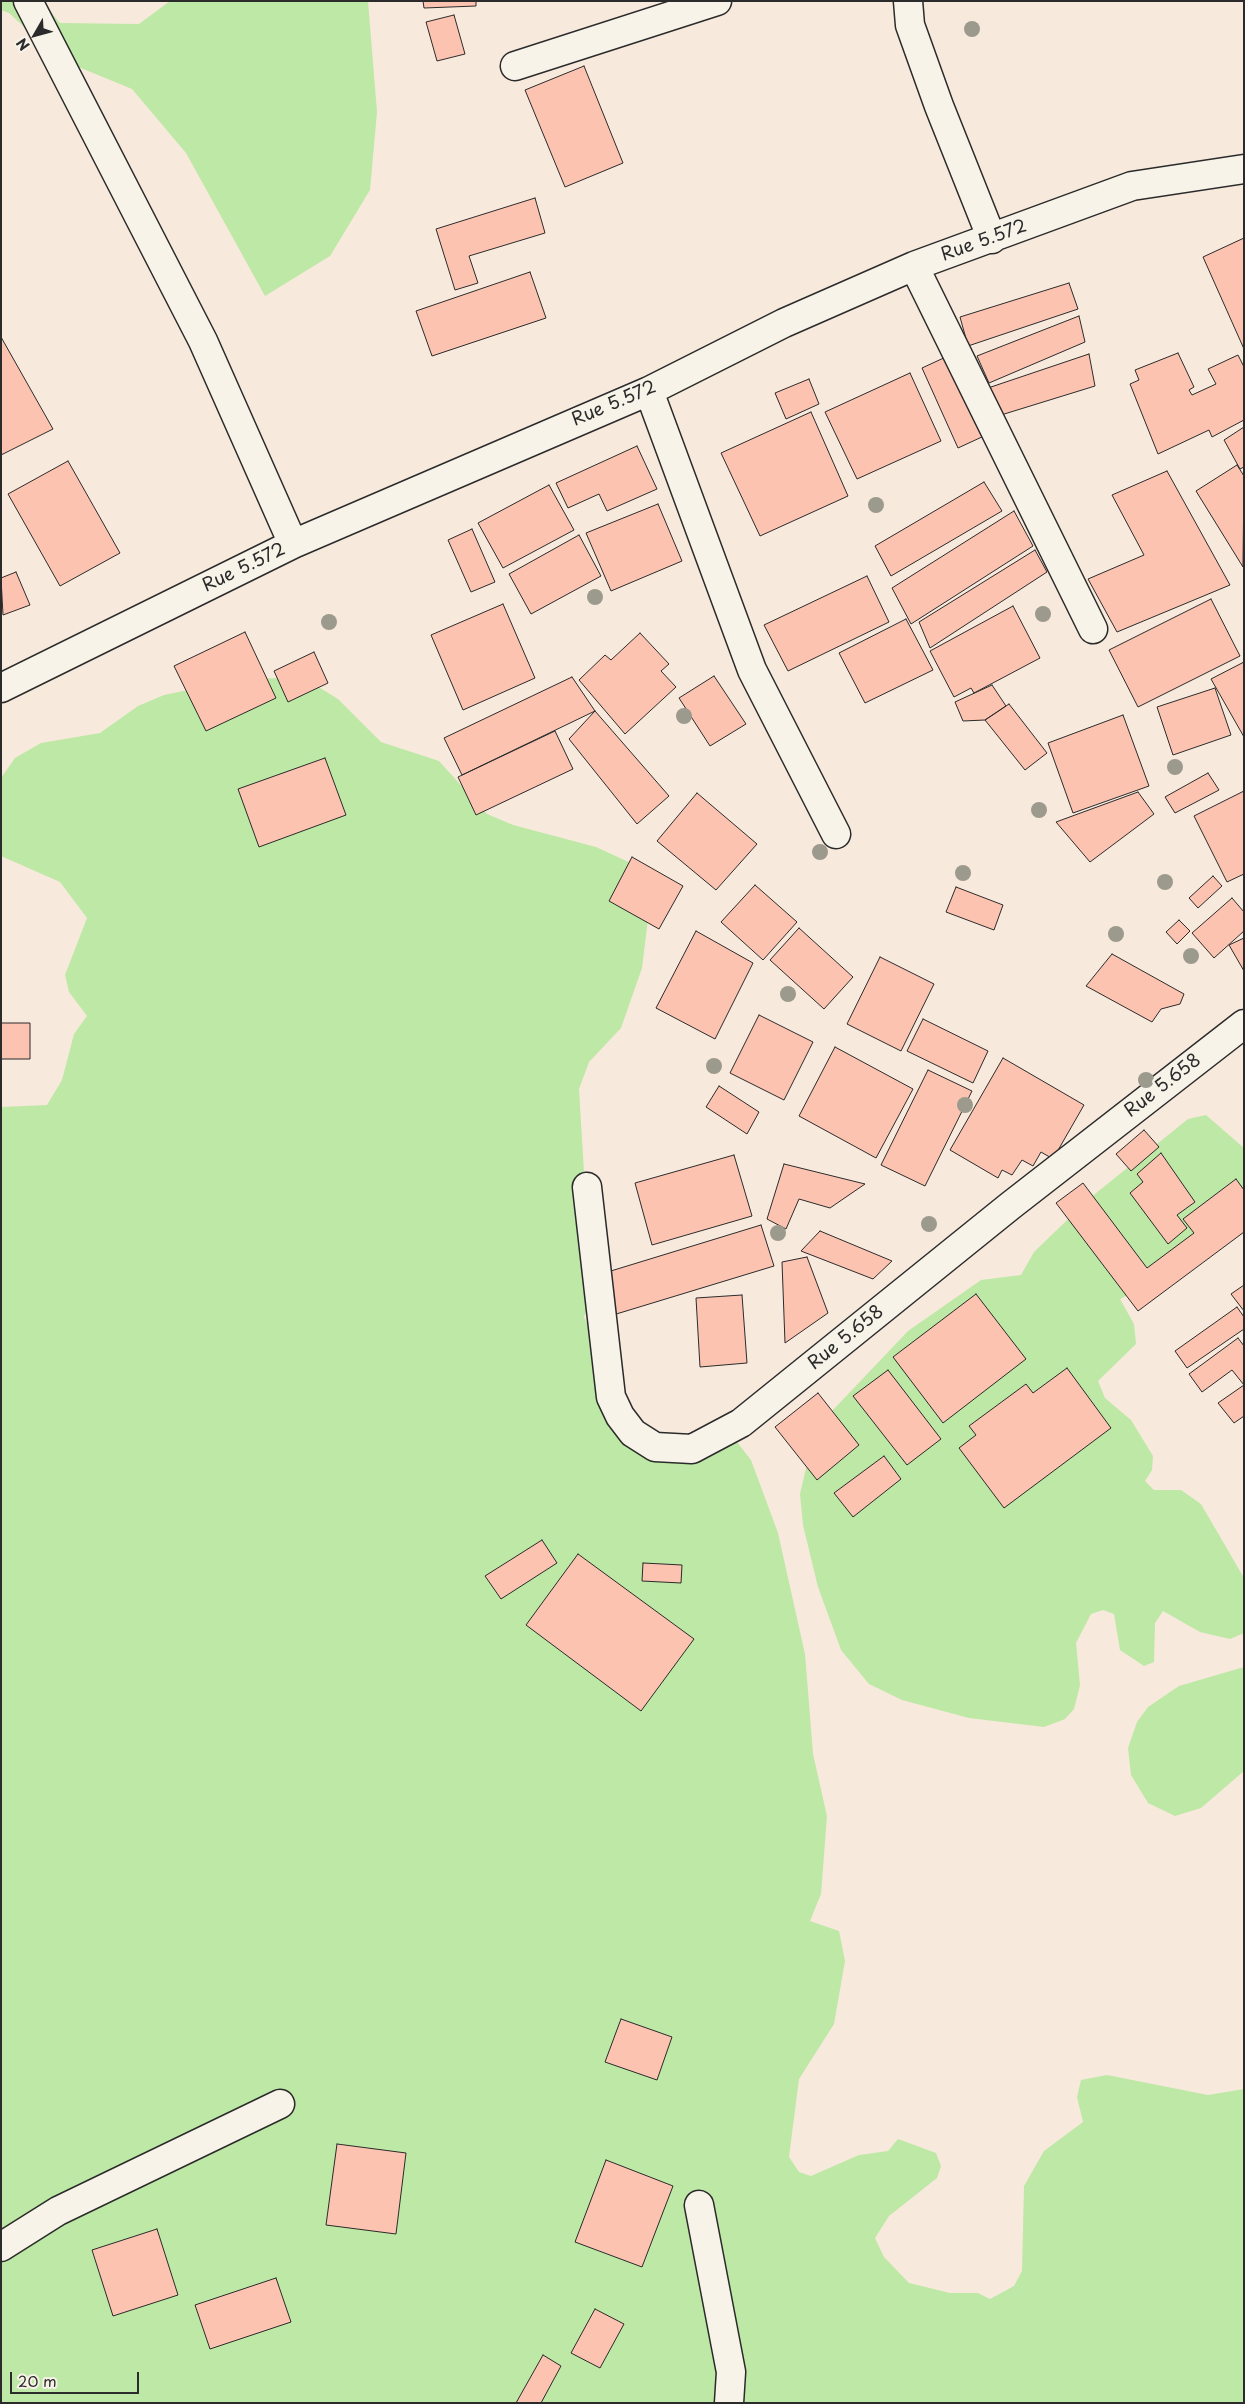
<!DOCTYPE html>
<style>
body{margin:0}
#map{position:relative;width:1245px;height:2404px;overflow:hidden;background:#f8e9dd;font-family:"Playpen Sans",sans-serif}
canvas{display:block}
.frame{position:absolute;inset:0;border:2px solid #2b2b2b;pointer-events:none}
.north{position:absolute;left:10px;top:10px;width:50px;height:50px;-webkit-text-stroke:4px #f7f3e8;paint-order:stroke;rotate:232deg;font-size:14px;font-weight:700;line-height:20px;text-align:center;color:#2b2b2b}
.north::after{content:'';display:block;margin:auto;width:18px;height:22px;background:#2b2b2b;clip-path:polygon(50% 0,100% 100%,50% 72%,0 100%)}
.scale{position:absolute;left:10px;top:2372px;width:129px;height:22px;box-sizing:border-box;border:2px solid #2b2b2b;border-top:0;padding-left:6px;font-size:15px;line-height:18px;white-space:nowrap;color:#2b2b2b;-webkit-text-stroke:4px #f7f3e8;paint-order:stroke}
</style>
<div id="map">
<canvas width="1245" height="2404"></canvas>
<div class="frame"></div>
<div class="north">N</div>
<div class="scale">20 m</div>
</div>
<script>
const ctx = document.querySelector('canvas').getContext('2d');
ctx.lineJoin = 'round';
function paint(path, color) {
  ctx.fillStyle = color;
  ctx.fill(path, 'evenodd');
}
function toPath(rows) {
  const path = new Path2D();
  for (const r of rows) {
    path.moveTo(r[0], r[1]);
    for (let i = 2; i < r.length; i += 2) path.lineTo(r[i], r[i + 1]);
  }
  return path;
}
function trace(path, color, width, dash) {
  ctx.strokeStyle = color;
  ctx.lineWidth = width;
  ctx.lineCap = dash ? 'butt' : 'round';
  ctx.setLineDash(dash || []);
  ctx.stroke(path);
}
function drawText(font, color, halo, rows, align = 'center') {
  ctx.font = font + ' "Playpen Sans",sans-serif';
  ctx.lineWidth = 5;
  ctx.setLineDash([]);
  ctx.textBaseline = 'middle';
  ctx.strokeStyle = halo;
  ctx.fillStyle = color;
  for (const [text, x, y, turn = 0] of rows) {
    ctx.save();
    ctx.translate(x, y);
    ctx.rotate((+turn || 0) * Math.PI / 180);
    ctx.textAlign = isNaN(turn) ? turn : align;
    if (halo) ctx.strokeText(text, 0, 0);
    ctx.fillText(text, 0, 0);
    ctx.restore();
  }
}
const green = toPath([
 [1,1,42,1,60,23,139,24,170,1,368,1,377,112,370,190,330,256,265,296,186,153,132,89,59,59,9,13,1,10],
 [284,678,317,686,338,699,381,742,439,761,487,814,513,825,596,847,633,864,650,903,642,968,621,1028,589,1062,579,1089,586,1205,596,1289,584,1317,609,1368,621,1411,675,1445,697,1430,710,1428,737,1442,751,1460,778,1533,805,1654,813,1754,827,1816,821,1894,810,1921,839,1931,845,1961,834,2024,799,2079,789,2157,799,2172,811,2176,859,2155,888,2151,898,2139,936,2153,941,2166,937,2178,889,2216,875,2238,884,2257,909,2283,950,2293,978,2293,990,2299,1014,2286,1022,2271,1024,2186,1044,2151,1083,2122,1077,2097,1081,2080,1107,2075,1208,2095,1244,2089,1244,2403,1,2403,1,1107,47,1105,62,1080,74,1034,87,1016,69,992,65,975,87,918,60,882,1,856,1,778,15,758,41,743,100,733,138,706,164,695,241,679],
 [1206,1115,1244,1148,1244,1210,1185,1265,1120,1299,1134,1324,1136,1344,1098,1381,1105,1398,1131,1420,1153,1456,1152,1470,1145,1481,1154,1490,1181,1490,1201,1504,1244,1578,1244,1633,1230,1639,1200,1632,1163,1611,1155,1623,1154,1662,1144,1666,1120,1650,1114,1614,1103,1610,1091,1614,1076,1643,1080,1685,1074,1709,1065,1719,1044,1727,969,1718,902,1700,869,1684,841,1650,818,1587,803,1525,800,1494,810,1451,832,1411,908,1331,981,1280,1021,1275,1034,1252,1090,1198,1188,1119],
 [1244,1667,1244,1771,1201,1808,1175,1816,1148,1803,1131,1775,1128,1748,1137,1722,1148,1707,1179,1686]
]);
const building = toPath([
 [423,1,476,1,476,6,424,8,423,1],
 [454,15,465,54,437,61,426,22,454,15],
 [584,66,623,163,565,187,525,90,584,66],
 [535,198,545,233,469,256,478,283,455,290,436,229,535,198],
 [1244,238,1244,349,1203,257,1244,238],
 [530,272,546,318,432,356,416,311,530,272],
 [1069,283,1078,309,968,346,960,317,1069,283],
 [1079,316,1085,342,989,383,977,356,1079,316],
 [1,337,53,429,1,455,1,337],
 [1178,353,1194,387,1189,390,1192,395,1216,384,1208,369,1238,355,1244,367,1244,420,1212,437,1209,430,1158,454,1130,384,1139,380,1135,370,1178,353],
 [1089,354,1095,386,1001,415,988,388,1089,354],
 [948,356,984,436,958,448,922,368,948,356],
 [910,373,941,441,857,479,825,412,910,373],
 [809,379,819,404,786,419,775,393,809,379],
 [811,412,848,496,760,536,721,453,811,412],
 [1244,427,1244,467,1240,469,1224,440,1244,427],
 [637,446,657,489,607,511,599,494,568,508,556,483,637,446],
 [68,461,120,553,60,586,8,494,68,461],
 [1237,465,1244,476,1243,567,1196,491,1237,465],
 [1167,471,1230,585,1117,632,1088,579,1144,555,1112,495,1167,471],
 [984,482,1002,511,891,576,875,546,984,482],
 [549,485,574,530,503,568,478,523,549,485],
 [658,504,682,561,611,591,586,533,658,504],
 [1014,511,1033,546,911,624,892,588,1014,511],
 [472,529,495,582,471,592,448,540,472,529],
 [579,535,601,576,531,614,509,574,579,535],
 [1035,550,1047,572,930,648,919,622,1035,550],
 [16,572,30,605,3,615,1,578,16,572],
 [867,576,889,622,788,671,764,625,867,576],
 [1211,599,1240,656,1138,707,1109,650,1211,599],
 [503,604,535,678,463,710,431,635,503,604],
 [1013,606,1040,658,974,693,971,688,954,697,930,651,1013,606],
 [906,619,933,670,865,703,839,653,906,619],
 [245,632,276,698,206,731,174,666,245,632],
 [640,633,669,664,661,671,676,687,625,734,579,680,605,655,611,660,640,633],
 [314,652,328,683,288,702,274,671,314,652],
 [1244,662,1244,737,1211,679,1244,662],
 [714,676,746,724,710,746,679,698,714,676],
 [572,677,595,711,462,775,444,738,572,677],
 [992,685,1006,706,985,720,963,721,955,702,992,685],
 [1215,688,1231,735,1173,755,1157,707,1215,688],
 [1009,704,1047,753,1025,770,985,720,1009,704],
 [595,711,669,796,637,824,569,739,595,711],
 [1123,715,1149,786,1073,813,1048,743,1123,715],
 [555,731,573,769,476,815,458,777,555,731],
 [325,758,346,815,259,847,238,789,325,758],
 [1208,773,1219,790,1175,813,1165,797,1208,773],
 [1244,791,1244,874,1227,882,1194,816,1244,791],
 [1138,792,1154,814,1090,862,1056,822,1138,792],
 [697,793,757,844,716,890,657,841,697,793],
 [632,857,683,886,659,929,609,901,632,857],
 [1213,876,1222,886,1198,908,1189,898,1213,876],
 [755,885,797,922,763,960,721,922,755,885],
 [956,887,1003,905,994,930,946,912,956,887],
 [1232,898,1244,912,1244,931,1214,958,1192,933,1232,898],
 [1179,920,1190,931,1177,944,1166,932,1179,920],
 [799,928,853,977,824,1009,770,960,799,928],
 [696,931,753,963,715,1039,656,1008,696,931],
 [1244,938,1244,971,1229,945,1244,938],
 [1112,954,1184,994,1180,1004,1161,1009,1152,1022,1086,986,1112,954],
 [880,957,934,984,901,1051,847,1024,880,957],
 [759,1015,813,1042,784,1100,730,1073,759,1015],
 [923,1019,988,1051,973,1083,907,1051,923,1019],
 [1,1023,30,1023,30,1059,1,1059,1,1023],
 [835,1047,913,1089,876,1158,799,1116,835,1047],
 [1003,1058,1084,1105,1053,1159,1041,1152,1033,1166,1022,1160,1012,1175,1002,1170,998,1178,950,1150,1003,1058],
 [928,1070,972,1091,925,1186,881,1165,928,1070],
 [719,1086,759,1112,747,1134,706,1107,719,1086],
 [1144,1130,1159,1147,1131,1171,1116,1154,1144,1130],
 [1161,1153,1195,1202,1177,1215,1187,1228,1168,1244,1130,1193,1143,1182,1137,1174,1161,1153],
 [734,1155,752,1216,652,1245,635,1183,734,1155],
 [784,1164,865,1184,830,1208,799,1199,786,1229,767,1219,784,1164],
 [1236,1179,1244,1190,1244,1232,1138,1311,1056,1203,1083,1183,1147,1268,1194,1233,1183,1219,1236,1179],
 [761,1225,774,1266,613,1315,601,1274,761,1225],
 [820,1231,892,1261,873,1279,801,1251,820,1231],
 [807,1257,828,1313,785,1343,782,1262,807,1257],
 [1244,1285,1244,1311,1231,1294,1244,1285],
 [976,1294,1026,1359,943,1423,893,1357,976,1294],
 [742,1295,747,1363,700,1367,696,1298,742,1295],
 [1237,1307,1244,1317,1244,1329,1187,1368,1175,1351,1237,1307],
 [1238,1338,1244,1346,1244,1416,1234,1423,1218,1403,1244,1385,1232,1370,1202,1392,1189,1374,1238,1338],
 [1067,1368,1111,1428,1004,1508,959,1448,976,1435,969,1426,1026,1384,1033,1393,1067,1368],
 [888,1370,941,1439,907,1465,853,1396,888,1370],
 [818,1393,859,1445,817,1480,775,1427,818,1393],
 [884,1456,901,1479,853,1517,834,1493,884,1456],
 [542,1540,557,1563,501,1599,485,1576,542,1540],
 [578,1554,694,1639,641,1711,526,1625,578,1554],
 [643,1563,682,1565,681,1583,642,1581,643,1563],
 [621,2019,672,2037,657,2080,605,2062,621,2019],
 [337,2144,406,2153,396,2234,326,2225,337,2144],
 [606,2160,673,2186,642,2267,575,2242,606,2160],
 [157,2229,178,2295,113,2316,92,2250,157,2229],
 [276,2278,291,2322,210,2349,195,2305,276,2278],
 [595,2309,624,2324,600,2368,571,2353,595,2309],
 [543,2355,561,2366,541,2403,516,2403,543,2355]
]);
const minor = toPath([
 [28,1,203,341,293,544],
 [908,1,910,25,939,106,992,239],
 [515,66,717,1],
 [914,266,1093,629],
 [649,391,752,670,836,834],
 [1,688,293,544,649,391,784,323,914,266,1132,186,1244,169],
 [587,1187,611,1397,620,1416,633,1433,655,1447,692,1449,741,1423,1010,1206,1244,1024],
 [699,2205,731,2372,729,2403],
 [1,2247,58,2211,280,2104]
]);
const trees = [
 [972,29],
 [876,505],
 [595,597],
 [1043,614],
 [329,622],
 [684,716],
 [1175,767],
 [1039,810],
 [820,852],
 [963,873],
 [1165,882],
 [1116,934],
 [1191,956],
 [788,994],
 [714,1066],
 [1146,1080],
 [965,1105],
 [929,1224],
 [778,1233]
];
const streetNames = [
 ["Rue 5.572",984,241,-20],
 ["Rue 5.572",614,404,-23],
 ["Rue 5.572",244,568,-26],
 ["Rue 5.658",1163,1086,-38],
 ["Rue 5.658",846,1338,-39]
];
paint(green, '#bee8a5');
paint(building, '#fcc3b1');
trace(building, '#2b2b2b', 1);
trace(minor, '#2b2b2b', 31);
trace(minor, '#f7f3e8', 28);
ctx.fillStyle = '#9c9a8c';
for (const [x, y] of trees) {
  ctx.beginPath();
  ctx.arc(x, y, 8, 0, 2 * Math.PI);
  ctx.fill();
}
drawText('18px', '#2b2b2b', '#f7f3e8', streetNames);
</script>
